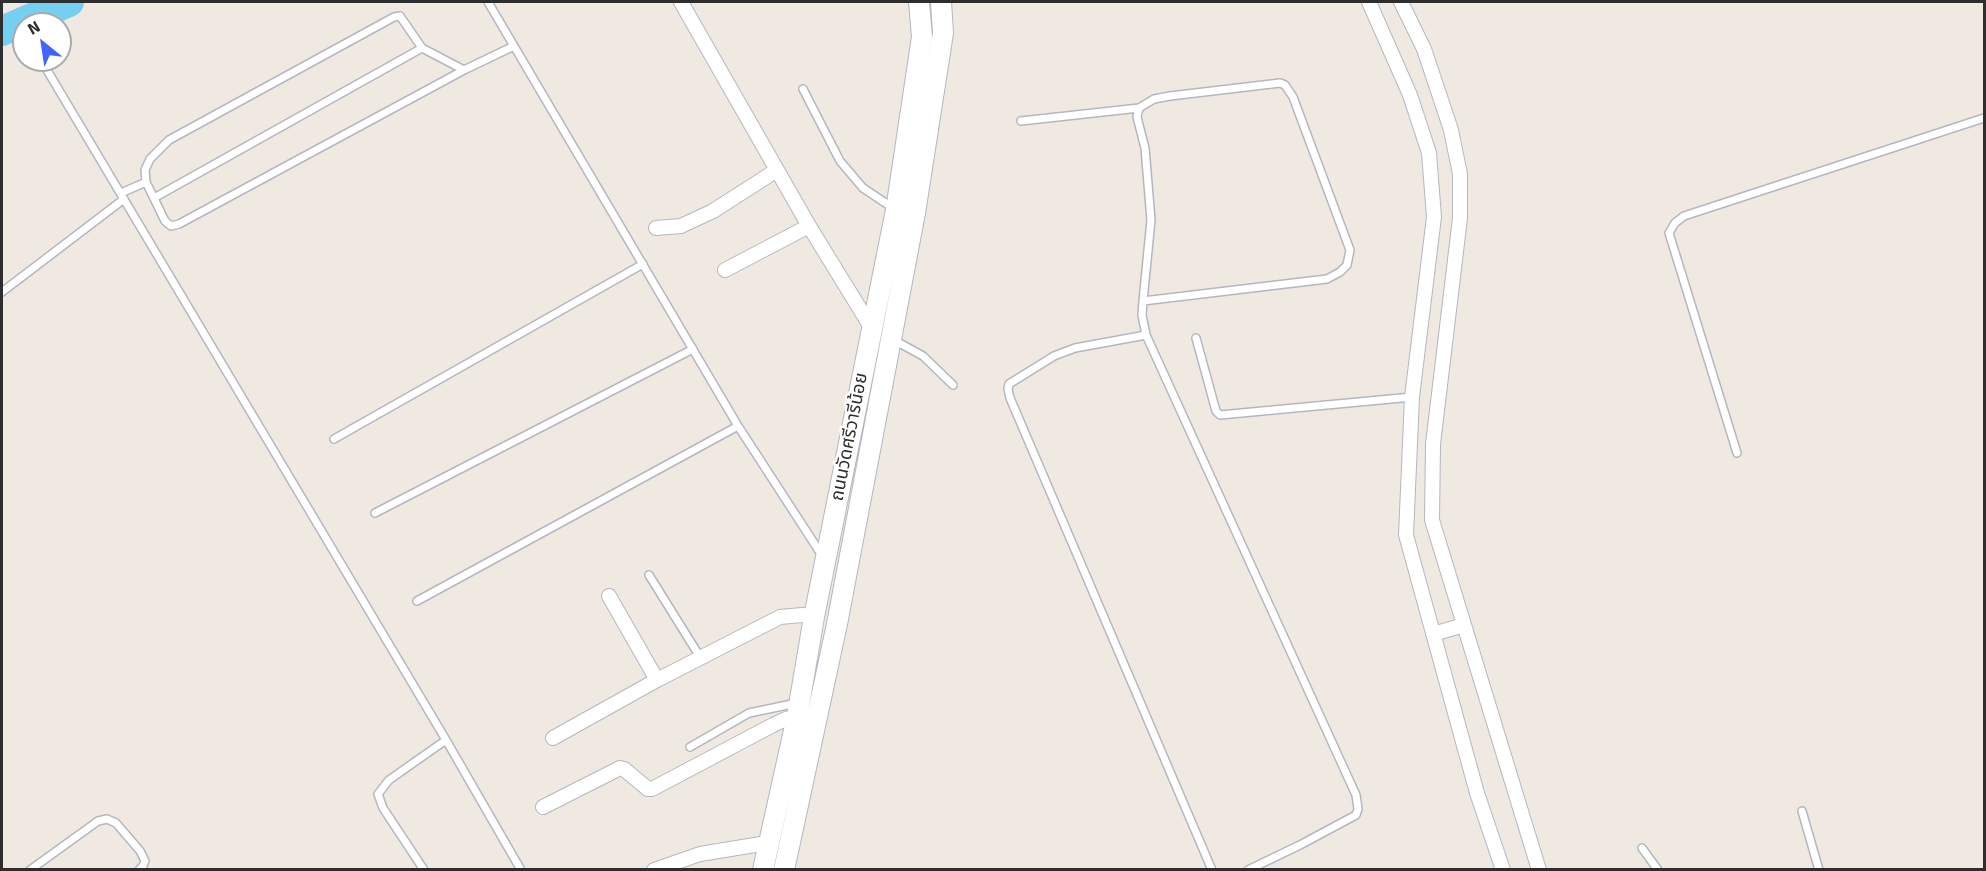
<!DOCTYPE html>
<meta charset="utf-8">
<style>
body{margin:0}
#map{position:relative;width:1986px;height:871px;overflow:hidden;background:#efe9e1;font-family:Signika,sans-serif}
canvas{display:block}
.frame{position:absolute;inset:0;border:3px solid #2e2e2e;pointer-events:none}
.north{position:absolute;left:12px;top:12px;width:60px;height:60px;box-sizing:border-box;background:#fff;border:2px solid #ababab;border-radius:50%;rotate:330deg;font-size:16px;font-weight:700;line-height:24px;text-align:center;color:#2e2e2e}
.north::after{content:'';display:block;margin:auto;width:21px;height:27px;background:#4264fb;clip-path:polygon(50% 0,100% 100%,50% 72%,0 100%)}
</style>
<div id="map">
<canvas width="1986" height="871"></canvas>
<div class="frame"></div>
<div class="north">N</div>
</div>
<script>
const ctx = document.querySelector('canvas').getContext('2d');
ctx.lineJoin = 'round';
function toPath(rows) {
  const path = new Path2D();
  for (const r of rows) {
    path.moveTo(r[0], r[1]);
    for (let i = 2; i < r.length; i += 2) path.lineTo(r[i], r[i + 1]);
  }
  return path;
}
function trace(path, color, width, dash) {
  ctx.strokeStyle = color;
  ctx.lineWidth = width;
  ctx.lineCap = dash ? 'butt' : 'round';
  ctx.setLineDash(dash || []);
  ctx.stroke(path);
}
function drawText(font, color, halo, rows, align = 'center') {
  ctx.font = font + ' Signika,"Noto Sans Thai",sans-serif';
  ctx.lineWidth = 5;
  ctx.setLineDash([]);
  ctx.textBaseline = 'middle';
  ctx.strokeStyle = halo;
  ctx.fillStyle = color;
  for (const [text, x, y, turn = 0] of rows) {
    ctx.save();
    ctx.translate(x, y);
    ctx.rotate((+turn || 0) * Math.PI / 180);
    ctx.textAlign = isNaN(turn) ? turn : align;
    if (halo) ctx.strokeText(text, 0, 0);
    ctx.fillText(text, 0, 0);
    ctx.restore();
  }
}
const river = toPath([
 [2,31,69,2]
]);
const lane = toPath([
 [488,2,738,426,823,557],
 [400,16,422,48,464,70,179,224,171,226,165,221,146,182,145,170,150,159,169,140,394,17,400,16],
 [41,60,446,740,521,870],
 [464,70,514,46],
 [803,89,840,161,863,188,893,208],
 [1021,121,1139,108,1154,99,1170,96,1280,83,1285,85,1293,97,1350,250,1347,265,1340,272,1327,279,1143,301,1151,220,1145,148,1137,117,1139,108],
 [121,193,146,182],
 [154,198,422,48],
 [2,292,124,199],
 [1143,301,1142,315,1146,335,1356,795,1358,809,1356,815,1300,845,1248,870],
 [1146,335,1075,348,1054,356,1009,384,1008,389,1010,398,1212,870],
 [1196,338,1216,411,1220,415,1412,397],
 [892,339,923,356,953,385],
 [334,439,643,264],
 [1737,453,1669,233,1675,223,1684,216,1984,118],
 [375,513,693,349],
 [649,575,700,657],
 [417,601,738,426],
 [690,747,749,713,797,703],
 [1802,811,1819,870],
 [1642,848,1658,870],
 [30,870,98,821,107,819,116,823,140,851,145,861,143,866,139,870],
 [424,870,383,808,378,794,389,780,446,740]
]);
const street = toPath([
 [681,2,809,226,871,327],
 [1369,2,1410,95,1429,153,1434,217,1412,397,1406,535,1477,793,1503,870],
 [1401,2,1424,49,1451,130,1460,174,1460,218,1433,444,1432,520,1539,870],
 [656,228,681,226,713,211,777,170],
 [725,270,809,226],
 [609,596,657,680],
 [1433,634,1464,625],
 [553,738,657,680,780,617,802,615,814,617],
 [543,807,620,768,624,769,648,789,652,789,773,725,786,719,797,717],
 [654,870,700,854,767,843]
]);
const secondary = toPath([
 [763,870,797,717,814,617,896,210,922,37,919,2],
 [784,870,837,624,915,213,943,33,941,2]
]);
const streetNames = [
 ["ถนนวัดศรีวารีน้อย",850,437,-79]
];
trace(river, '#75cff0', 30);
trace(lane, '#b4b7c1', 10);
trace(street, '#b4b7c1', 16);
trace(secondary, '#b4b7c1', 22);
trace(lane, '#fff', 7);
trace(street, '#fff', 14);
trace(secondary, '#fff', 20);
drawText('18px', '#2e2e2e', '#fff', streetNames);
</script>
